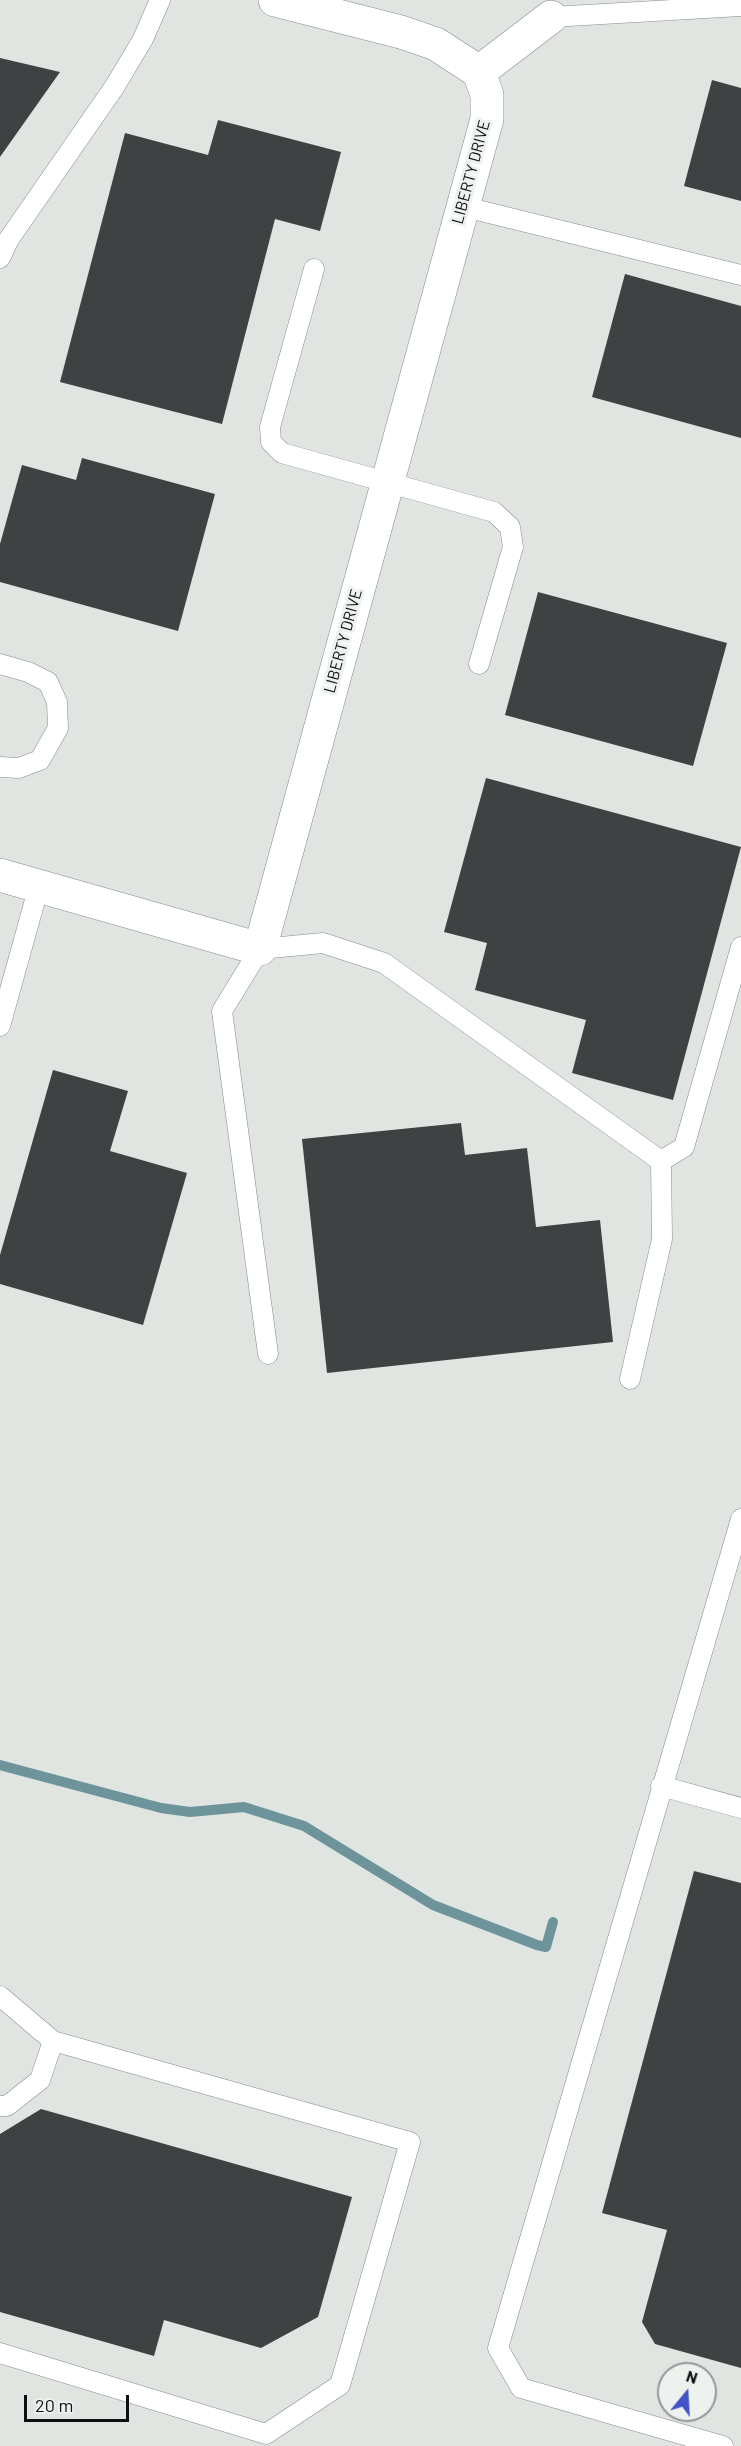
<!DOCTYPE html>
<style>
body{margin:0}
#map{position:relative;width:741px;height:2446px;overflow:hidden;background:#e0e5e2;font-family:Barlow,sans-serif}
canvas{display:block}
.north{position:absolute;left:657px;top:2362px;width:60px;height:60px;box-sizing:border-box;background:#edf2ef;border:2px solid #949795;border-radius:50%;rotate:18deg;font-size:16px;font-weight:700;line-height:24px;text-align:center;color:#0e0f0f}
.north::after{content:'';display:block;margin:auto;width:21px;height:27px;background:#4253c7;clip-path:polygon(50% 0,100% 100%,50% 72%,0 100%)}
.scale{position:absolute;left:24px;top:2395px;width:105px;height:27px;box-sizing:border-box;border:3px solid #0e0f0f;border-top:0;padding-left:8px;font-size:18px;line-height:21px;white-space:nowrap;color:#0e0f0f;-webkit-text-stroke:4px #edf2ef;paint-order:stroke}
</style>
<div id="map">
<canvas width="741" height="2446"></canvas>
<div class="north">N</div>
<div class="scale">20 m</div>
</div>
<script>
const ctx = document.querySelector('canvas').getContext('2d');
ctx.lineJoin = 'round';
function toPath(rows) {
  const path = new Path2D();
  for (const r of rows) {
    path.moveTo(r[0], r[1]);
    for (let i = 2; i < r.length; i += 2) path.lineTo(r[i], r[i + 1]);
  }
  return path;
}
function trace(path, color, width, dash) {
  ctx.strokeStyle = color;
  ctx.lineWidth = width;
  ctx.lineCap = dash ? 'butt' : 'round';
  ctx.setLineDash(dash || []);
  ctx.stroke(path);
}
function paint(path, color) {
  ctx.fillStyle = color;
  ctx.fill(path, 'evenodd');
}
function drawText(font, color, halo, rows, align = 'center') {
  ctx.font = font + ' Barlow,sans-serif';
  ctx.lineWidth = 6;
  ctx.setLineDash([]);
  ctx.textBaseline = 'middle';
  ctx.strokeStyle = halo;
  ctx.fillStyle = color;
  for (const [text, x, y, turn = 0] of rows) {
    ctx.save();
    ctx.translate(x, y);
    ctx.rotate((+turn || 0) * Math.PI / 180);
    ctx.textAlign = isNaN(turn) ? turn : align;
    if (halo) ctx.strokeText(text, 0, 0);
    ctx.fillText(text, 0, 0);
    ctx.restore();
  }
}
const stream = toPath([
 [0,1765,161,1808,190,1812,244,1807,304,1826,433,1905,537,1945,546,1947,553,1922]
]);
const building = toPath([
 [0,58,60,72,0,157],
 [712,80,741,88,741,201,684,186],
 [218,120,341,152,320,231,275,219,222,424,60,382,125,133,208,155],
 [625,274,741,306,741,438,592,397],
 [82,458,215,494,178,631,0,582,0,544,22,465,76,480],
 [538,592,727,643,693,766,505,715],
 [486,778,741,847,673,1100,572,1073,586,1020,475,990,487,943,444,932],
 [53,1070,128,1091,110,1151,187,1173,143,1325,0,1284,0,1255],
 [461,1123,465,1155,527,1148,536,1227,600,1220,613,1342,327,1373,302,1139],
 [694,1871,741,1883,741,2368,655,2344,642,2322,667,2230,602,2213],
 [41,2109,352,2197,318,2317,261,2348,164,2320,154,2356,0,2312,0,2134]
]);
const lane = toPath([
 [551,17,741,6],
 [461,206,741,275],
 [0,258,9,239,115,86,143,39,160,0],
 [314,269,270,427,271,442,282,453,494,512,510,527,513,547,479,664],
 [0,664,28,672,48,682,57,702,58,728,40,760,19,768,0,767],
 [0,1026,39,886],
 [268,1354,222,1011,260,949,323,943,384,963,661,1161,684,1147,741,947],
 [630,1379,662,1239,661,1161],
 [661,1786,741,1808],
 [0,1996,53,2041,410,2142,340,2385,266,2434,0,2353],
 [0,2106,7,2106,40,2080,53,2041],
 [723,2446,521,2388,498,2348,741,1519]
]);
const street = toPath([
 [479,72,551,17],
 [0,875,260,949,487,119,487,95,479,72,436,44,401,32,275,0]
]);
const streetNames = [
 ["LIBERTY DRIVE",471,172,-75],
 ["LIBERTY DRIVE",343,641,-75]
];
trace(stream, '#6c949a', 10);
paint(building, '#3e4242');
trace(lane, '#878b89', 21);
trace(street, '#878b89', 34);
trace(lane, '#fff', 20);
trace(street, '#fff', 33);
drawText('16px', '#0e0f0f', '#edf2ef', streetNames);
</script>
